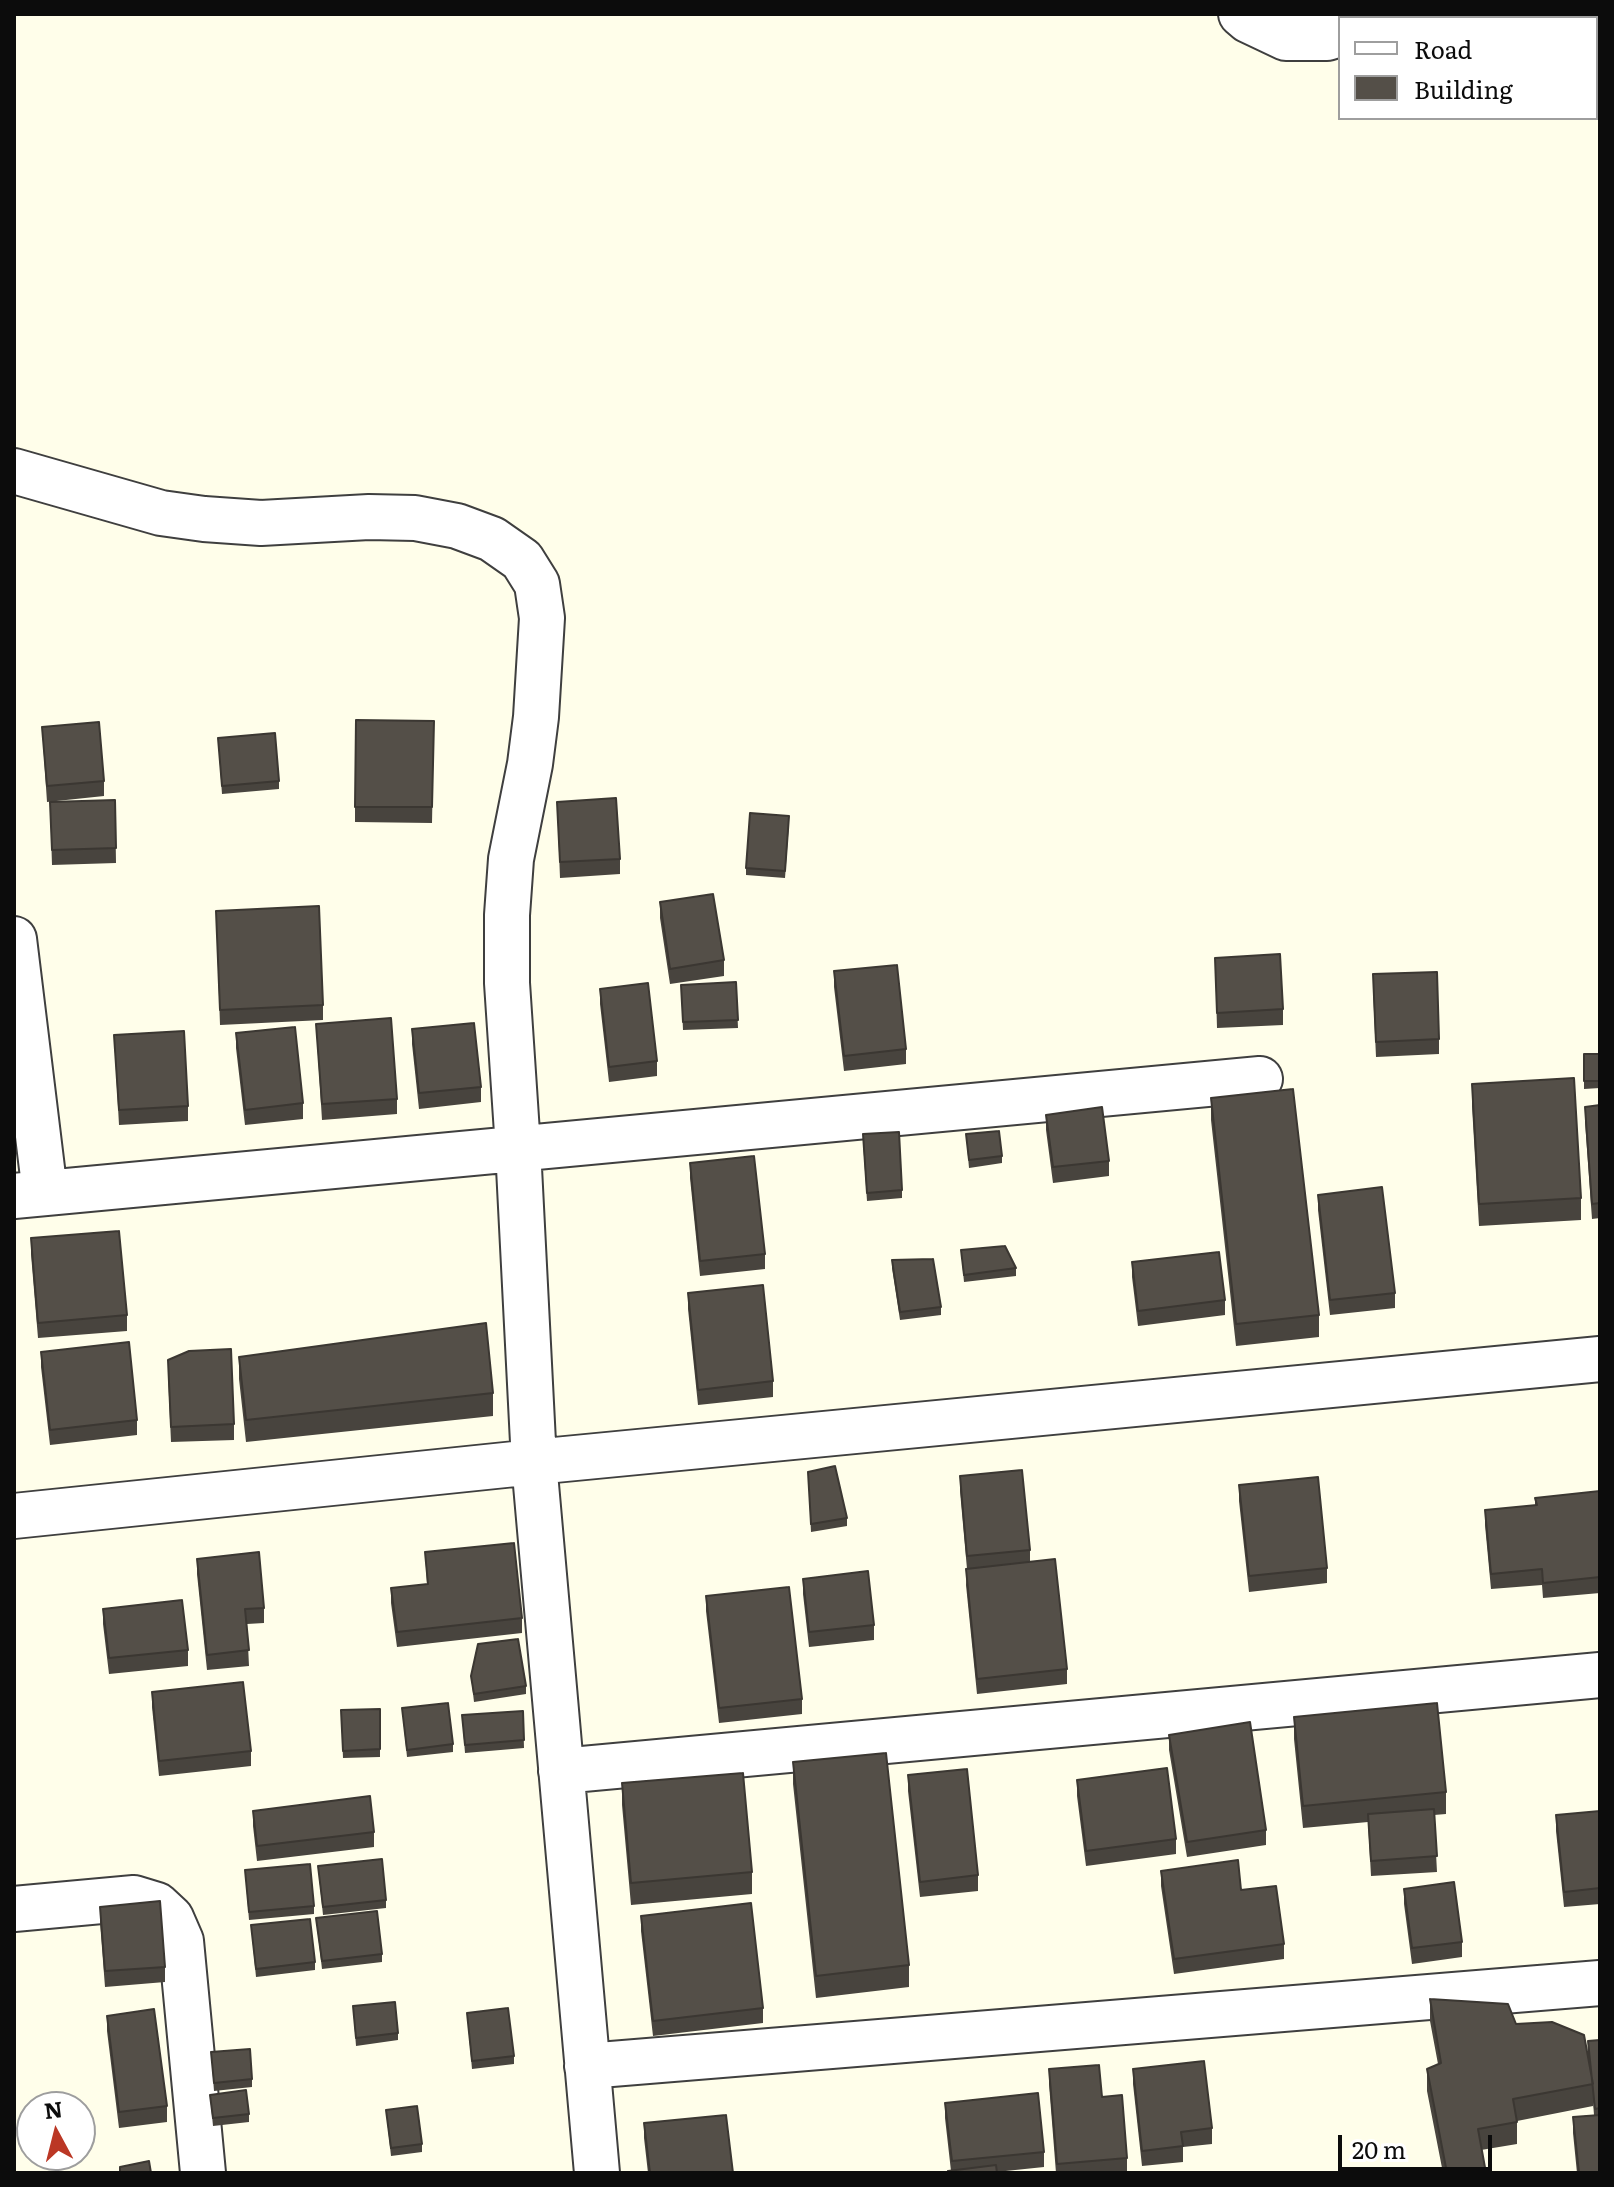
<!DOCTYPE html>
<style>
body{margin:0}
#map{position:relative;width:1614px;height:2187px;overflow:hidden;background:#fffeea;font-family:Literata,serif}
canvas{display:block}
.frame{position:absolute;inset:0;border:16px solid #0c0c0c;pointer-events:none}
.legend{position:absolute;left:1338px;top:16px;width:260px;height:104px;box-sizing:border-box;background:#fff;border:2px solid #9e9e9e;margin:0;padding:10px 14px;list-style:none;font-size:24px;color:#0c0c0c}
.legend li{display:flex;align-items:center;gap:16px;height:40px}
.legend b{width:40px;border:2px solid #9e9e9e}
.north{position:absolute;left:16px;top:2091px;width:80px;height:80px;box-sizing:border-box;background:#fff;border:2px solid #9e9e9e;border-radius:50%;rotate:353deg;font-size:22px;font-weight:700;line-height:32px;text-align:center;color:#0c0c0c}
.north::after{content:'';display:block;margin:auto;width:28px;height:36px;background:#bb3725;clip-path:polygon(50% 0,100% 100%,50% 72%,0 100%)}
.scale{position:absolute;left:1338px;top:2135px;width:154px;height:36px;box-sizing:border-box;border:4px solid #0c0c0c;border-top:0;padding-left:10px;font-size:24px;line-height:28px;white-space:nowrap;color:#0c0c0c;-webkit-text-stroke:6px #fff;paint-order:stroke}
</style>
<div id="map">
<canvas width="1614" height="2187"></canvas>
<div class="frame"></div>
<ul class="legend">
<li><b style="height:10px;background:#fff"></b>Road</li>
<li><b style="height:22px;background:#544f48"></b>Building</li>
</ul>
<div class="north">N</div>
<div class="scale">20 m</div>
</div>
<script>
const ctx = document.querySelector('canvas').getContext('2d');
ctx.lineJoin = 'round';
function toPath(rows) {
  const path = new Path2D();
  for (const r of rows) {
    path.moveTo(r[0], r[1]);
    for (let i = 2; i < r.length; i += 2) path.lineTo(r[i], r[i + 1]);
  }
  return path;
}
function trace(path, color, width, dash) {
  ctx.strokeStyle = color;
  ctx.lineWidth = width;
  ctx.lineCap = dash ? 'butt' : 'round';
  ctx.setLineDash(dash || []);
  ctx.stroke(path);
}
function paint(path, color) {
  ctx.fillStyle = color;
  ctx.fill(path, 'evenodd');
}
const minor = toPath([
 [1241,14,1248,20,1286,38,1327,38,1340,34],
 [1389,18,1398,14],
 [14,471,161,513,204,519,261,523,369,517,415,518,457,526,492,539,522,560,537,584,542,618,536,717,530,764,511,859,507,915,507,983,518,1148,534,1462,597,2173],
 [14,939,45,1193],
 [14,1196,1260,1079],
 [14,1516,534,1462,1600,1359],
 [561,1771,1600,1675],
 [14,1909,134,1898,157,1905,171,1918,181,1941,203,2173],
 [587,2066,1600,1983]
]);
const wall = toPath([
 [434,721,432,823,355,822,355,807],
 [42,727,104,781,104,796,47,802],
 [218,738,279,781,279,789,222,794],
 [115,800,116,863,52,865,50,802],
 [557,802,620,859,620,874,560,878],
 [789,824,785,878,746,875,746,868],
 [660,902,724,960,724,976,670,984,660,918],
 [216,911,323,1005,323,1020,220,1025],
 [1215,958,1283,1009,1283,1025,1217,1028],
 [834,971,906,1049,906,1064,844,1071,834,987],
 [736,982,738,1028,683,1030,681,985],
 [600,989,657,1061,657,1076,609,1082,600,1004],
 [1373,990,1439,1039,1439,1054,1376,1057],
 [316,1024,397,1099,397,1114,322,1120],
 [412,1029,481,1087,481,1102,419,1109,412,1044],
 [236,1033,303,1103,303,1119,245,1125,236,1048],
 [114,1035,188,1106,188,1121,119,1125],
 [1584,1054,1600,1054,1600,1088,1584,1089],
 [1472,1084,1581,1198,1581,1220,1479,1226,1472,1106],
 [1211,1098,1319,1315,1319,1337,1236,1346,1211,1120],
 [1600,1105,1600,1218,1592,1219,1585,1122,1585,1107],
 [1046,1115,1109,1161,1109,1176,1053,1183,1046,1130],
 [966,1134,1002,1156,1002,1163,969,1168],
 [863,1142,902,1190,902,1198,867,1201],
 [690,1163,765,1254,765,1269,700,1276,690,1178],
 [1318,1195,1395,1293,1395,1308,1330,1315,1318,1210],
 [31,1238,127,1315,127,1331,38,1338,31,1254],
 [961,1250,1016,1268,1016,1276,964,1282],
 [892,1260,941,1307,941,1315,900,1320,892,1268],
 [1132,1262,1225,1300,1225,1315,1138,1326,1132,1277],
 [688,1293,773,1381,773,1397,698,1405,688,1309],
 [41,1352,137,1420,137,1435,50,1445,41,1367],
 [239,1357,493,1393,493,1416,246,1442,239,1379],
 [168,1375,234,1424,234,1440,171,1442],
 [808,1472,847,1518,847,1526,811,1532],
 [960,1476,1030,1550,1030,1562,1067,1669,1067,1684,977,1694,966,1585,967,1569,960,1491],
 [1239,1485,1327,1568,1327,1583,1249,1592,1239,1501],
 [1600,1491,1600,1593,1543,1598,1542,1585,1491,1589,1485,1525,1485,1510,1535,1505,1535,1498],
 [425,1552,522,1618,522,1633,397,1647,391,1603,391,1588,427,1584],
 [197,1559,264,1608,264,1623,247,1624,249,1666,207,1670,197,1574],
 [803,1579,874,1625,874,1640,809,1647,803,1594],
 [706,1596,802,1699,802,1714,719,1723,706,1611],
 [103,1609,188,1650,188,1666,109,1674,103,1624],
 [471,1676,526,1686,526,1694,474,1702],
 [152,1692,251,1751,251,1766,159,1776,152,1707],
 [402,1708,453,1744,453,1752,407,1757],
 [380,1709,380,1757,343,1758,341,1710],
 [523,1711,524,1748,465,1753,462,1715],
 [1294,1717,1446,1792,1446,1814,1434,1815,1437,1872,1371,1876,1368,1822,1303,1828,1294,1739],
 [1169,1735,1266,1830,1266,1845,1187,1857,1169,1750],
 [793,1762,909,1965,909,1987,816,1998,793,1784],
 [908,1775,978,1875,978,1891,920,1897,908,1791],
 [1077,1780,1176,1839,1176,1854,1086,1866,1077,1796],
 [622,1783,752,1872,752,1894,631,1905,622,1805],
 [253,1811,374,1832,374,1847,257,1861,253,1826],
 [1600,1811,1600,1904,1564,1907,1556,1831,1556,1815],
 [318,1866,386,1900,386,1908,323,1915],
 [245,1870,314,1906,314,1914,249,1920],
 [1161,1871,1241,1890,1284,1944,1284,1959,1174,1974,1161,1886],
 [1404,1889,1462,1942,1462,1957,1412,1964,1404,1904],
 [100,1907,165,1967,165,1982,105,1987,100,1922],
 [641,1916,763,2008,763,2023,653,2036,641,1931],
 [316,1918,382,1954,382,1962,322,1969],
 [251,1925,315,1962,315,1970,256,1977],
 [1430,1999,1516,2024,1588,2056,1588,2041,1600,2040,1600,2173,1577,2173,1573,2133,1573,2117,1594,2115,1593,2102,1593,2106,1517,2121,1517,2144,1481,2150,1486,2173,1443,2173,1427,2091,1427,2069,1438,2064,1430,2021],
 [353,2006,398,2033,398,2040,356,2046],
 [467,2013,514,2056,514,2064,472,2069],
 [107,2016,167,2106,167,2122,119,2128,107,2031],
 [211,2052,252,2079,252,2087,214,2091],
 [1049,2069,1102,2097,1127,2158,1127,2173,1056,2173,1049,2084],
 [1133,2069,1212,2128,1212,2144,1183,2147,1183,2162,1142,2166,1133,2084],
 [210,2095,249,2114,249,2122,213,2126],
 [945,2103,1044,2152,1044,2167,996,2172,951,2171,945,2118],
 [386,2110,422,2144,422,2152,391,2156],
 [644,2123,733,2173,648,2173,644,2138]
]);
const building = toPath([
 [356,720,434,721,432,807,355,807,356,720],
 [99,722,104,781,47,786,42,727,99,722],
 [275,733,279,781,222,786,218,738,275,733],
 [616,798,620,859,560,862,557,802,616,798],
 [115,800,116,848,52,850,50,802,115,800],
 [750,813,789,816,785,871,746,868,750,813],
 [713,894,724,960,670,969,660,902,713,894],
 [319,906,323,1005,220,1010,216,911,319,906],
 [1280,954,1283,1009,1217,1013,1215,958,1280,954],
 [897,965,906,1049,844,1056,834,971,897,965],
 [1437,972,1439,1039,1376,1042,1373,974,1437,972],
 [736,982,738,1020,683,1022,681,985,736,982],
 [648,983,657,1061,609,1067,600,989,648,983],
 [391,1018,397,1099,322,1104,316,1024,391,1018],
 [474,1023,481,1087,419,1093,412,1029,474,1023],
 [295,1027,303,1103,245,1110,236,1033,295,1027],
 [184,1031,188,1106,119,1110,114,1035,184,1031],
 [1584,1054,1600,1054,1600,1081,1584,1081,1584,1054],
 [1574,1078,1581,1198,1479,1204,1472,1084,1574,1078],
 [1293,1089,1319,1315,1236,1324,1211,1098,1293,1089],
 [1600,1105,1600,1203,1592,1204,1585,1107,1600,1105],
 [1102,1107,1109,1161,1053,1167,1046,1115,1102,1107],
 [999,1131,1002,1156,969,1160,966,1134,999,1131],
 [899,1132,902,1190,867,1193,863,1134,899,1132],
 [754,1156,765,1254,700,1261,690,1163,754,1156],
 [1382,1187,1395,1293,1330,1300,1318,1195,1382,1187],
 [119,1231,127,1315,38,1323,31,1238,119,1231],
 [1005,1246,1016,1268,964,1275,961,1250,1005,1246],
 [1219,1252,1225,1300,1138,1311,1132,1262,1219,1252],
 [933,1259,941,1307,900,1312,892,1260,933,1259],
 [763,1285,773,1381,698,1390,688,1293,763,1285],
 [486,1323,493,1393,246,1420,239,1357,486,1323],
 [129,1342,137,1420,50,1430,41,1352,129,1342],
 [231,1349,234,1424,171,1427,168,1360,189,1351,231,1349],
 [835,1466,847,1518,811,1524,808,1472,835,1466],
 [1022,1470,1030,1550,967,1556,960,1476,1022,1470],
 [1318,1477,1327,1568,1249,1576,1239,1485,1318,1477],
 [1600,1491,1600,1577,1543,1583,1542,1569,1491,1574,1485,1510,1537,1505,1535,1498,1600,1491],
 [514,1543,522,1618,397,1632,391,1588,428,1584,425,1552,514,1543],
 [259,1552,264,1608,245,1609,249,1650,207,1655,197,1559,259,1552],
 [1055,1559,1067,1669,977,1679,966,1569,1055,1559],
 [868,1571,874,1625,809,1632,803,1579,868,1571],
 [789,1587,802,1699,719,1708,706,1596,789,1587],
 [182,1600,188,1650,109,1658,103,1609,182,1600],
 [518,1639,526,1686,474,1694,471,1676,478,1644,518,1639],
 [243,1682,251,1751,159,1761,152,1692,243,1682],
 [448,1703,453,1744,407,1750,402,1708,448,1703],
 [1437,1703,1446,1792,1303,1806,1294,1717,1437,1703],
 [380,1709,380,1749,343,1751,341,1710,380,1709],
 [523,1711,524,1740,465,1745,462,1715,523,1711],
 [1250,1722,1266,1830,1187,1842,1169,1735,1250,1722],
 [886,1753,909,1965,816,1976,793,1762,886,1753],
 [1167,1768,1176,1839,1086,1851,1077,1780,1167,1768],
 [967,1769,978,1875,920,1882,908,1775,967,1769],
 [743,1773,752,1872,631,1883,622,1783,743,1773],
 [370,1796,374,1832,257,1846,253,1811,370,1796],
 [1434,1809,1437,1856,1371,1861,1368,1814,1434,1809],
 [1600,1811,1600,1888,1564,1892,1556,1815,1600,1811],
 [382,1859,386,1900,323,1907,318,1866,382,1859],
 [1238,1860,1241,1890,1276,1886,1284,1944,1174,1959,1161,1871,1238,1860],
 [310,1864,314,1906,249,1912,245,1870,310,1864],
 [1454,1882,1462,1942,1412,1948,1404,1889,1454,1882],
 [160,1901,165,1967,105,1971,100,1907,160,1901],
 [751,1903,763,2008,653,2021,641,1916,751,1903],
 [377,1911,382,1954,322,1961,316,1918,377,1911],
 [310,1919,315,1962,256,1969,251,1925,310,1919],
 [1430,1999,1508,2004,1516,2024,1552,2022,1584,2035,1593,2084,1513,2099,1517,2122,1478,2129,1486,2173,1447,2173,1427,2069,1441,2063,1430,1999],
 [395,2002,398,2033,356,2038,353,2006,395,2002],
 [508,2008,514,2056,472,2061,467,2013,508,2008],
 [154,2009,167,2106,119,2112,107,2016,154,2009],
 [1600,2040,1600,2108,1595,2109,1588,2041,1600,2040],
 [250,2049,252,2079,214,2083,211,2052,250,2049],
 [1204,2061,1212,2128,1181,2132,1183,2146,1142,2151,1133,2069,1204,2061],
 [1099,2065,1102,2097,1122,2095,1127,2158,1057,2164,1049,2069,1099,2065],
 [246,2090,249,2114,213,2118,210,2095,246,2090],
 [1038,2093,1044,2152,952,2161,945,2103,1038,2093],
 [417,2106,422,2144,391,2148,386,2110,417,2106],
 [726,2115,733,2173,650,2173,644,2123,726,2115],
 [1600,2115,1600,2173,1579,2173,1573,2117,1600,2115],
 [149,2161,151,2173,120,2173,120,2167,149,2161],
 [996,2165,997,2173,949,2173,948,2171,996,2165]
]);
trace(minor, '#3f3f3f', 48);
trace(minor, '#fff', 44);
paint(wall, '#48443e');
paint(building, '#544f48');
trace(building, '#3b3732', 2);
</script>
